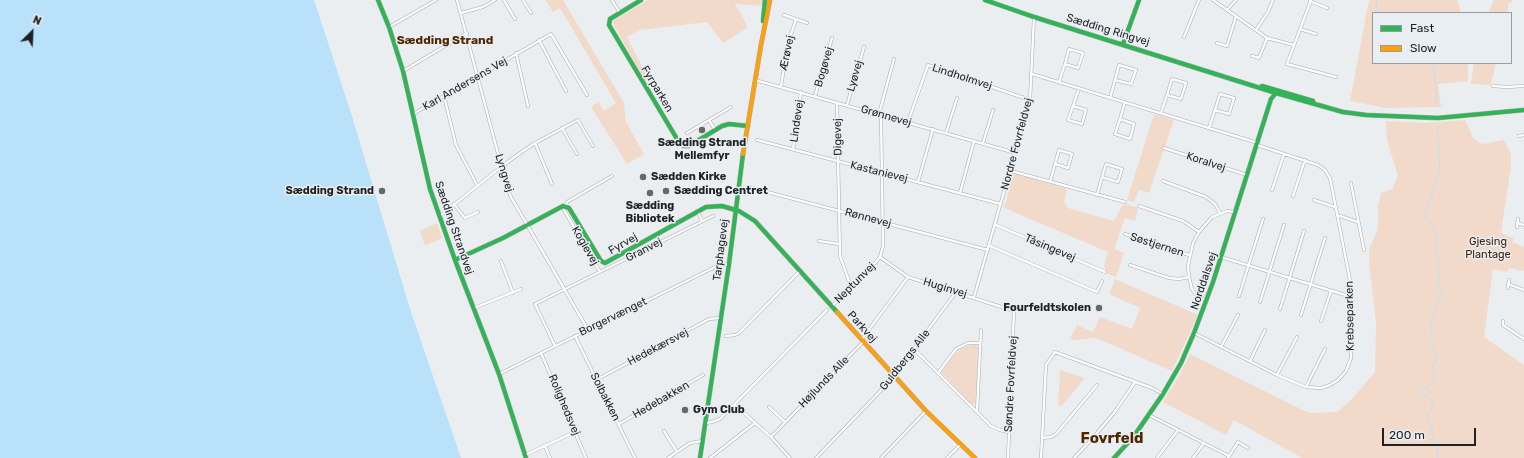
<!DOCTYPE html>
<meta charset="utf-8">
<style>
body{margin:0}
#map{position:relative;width:1524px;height:458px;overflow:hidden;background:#ebeef0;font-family:Rubik,sans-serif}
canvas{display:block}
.legend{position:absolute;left:1372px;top:12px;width:140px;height:52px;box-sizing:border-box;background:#e9eef2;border:1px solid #989c9f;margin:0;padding:5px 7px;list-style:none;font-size:12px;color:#1f2122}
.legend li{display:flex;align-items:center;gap:8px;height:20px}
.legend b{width:20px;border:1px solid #989c9f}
.north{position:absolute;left:12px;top:12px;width:40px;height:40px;-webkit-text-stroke:3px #e9eef2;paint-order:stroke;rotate:24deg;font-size:11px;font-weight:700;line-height:16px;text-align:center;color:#1f2122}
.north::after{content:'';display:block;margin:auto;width:14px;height:18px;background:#1f2122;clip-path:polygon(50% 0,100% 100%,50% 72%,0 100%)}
.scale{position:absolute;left:1382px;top:428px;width:94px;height:18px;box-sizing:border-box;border:2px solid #1f2122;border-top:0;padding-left:5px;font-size:12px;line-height:14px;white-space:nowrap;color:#1f2122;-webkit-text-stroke:3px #e9eef2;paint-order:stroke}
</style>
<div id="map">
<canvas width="1524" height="458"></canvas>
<ul class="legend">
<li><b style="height:5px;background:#30b455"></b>Fast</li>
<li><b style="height:5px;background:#ff9f0a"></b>Slow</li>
</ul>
<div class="north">N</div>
<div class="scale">200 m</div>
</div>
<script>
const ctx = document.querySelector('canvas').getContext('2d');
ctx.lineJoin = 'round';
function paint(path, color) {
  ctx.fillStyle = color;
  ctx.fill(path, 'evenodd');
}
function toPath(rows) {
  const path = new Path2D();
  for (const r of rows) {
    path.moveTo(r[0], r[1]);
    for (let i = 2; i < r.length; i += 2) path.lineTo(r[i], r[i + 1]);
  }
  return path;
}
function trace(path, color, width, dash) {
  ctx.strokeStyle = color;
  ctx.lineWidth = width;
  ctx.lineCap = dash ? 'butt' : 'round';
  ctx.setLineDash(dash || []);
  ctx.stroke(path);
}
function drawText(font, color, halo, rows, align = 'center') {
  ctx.font = font + ' Rubik,sans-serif';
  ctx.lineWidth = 3;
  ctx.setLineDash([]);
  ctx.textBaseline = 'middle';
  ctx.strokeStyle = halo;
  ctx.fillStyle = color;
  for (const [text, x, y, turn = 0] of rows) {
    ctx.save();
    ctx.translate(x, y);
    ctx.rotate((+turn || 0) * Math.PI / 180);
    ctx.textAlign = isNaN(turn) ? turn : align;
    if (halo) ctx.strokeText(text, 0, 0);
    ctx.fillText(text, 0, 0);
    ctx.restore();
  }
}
const green = toPath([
 [545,0,563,0,624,103,626,122,644,154,627,164,591,107,598,102,604,111,616,103,560,8,553,12],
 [648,0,762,0,761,6,735,4,746,23,747,28,723,43,707,22,640,30,627,37,645,72,650,71,649,79,645,81,613,24,613,21],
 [1369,0,1457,0,1461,13,1373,13,1373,63,1468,63,1468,81,1438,84,1441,107,1386,108,1350,101],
 [1494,0,1514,0,1509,3,1507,13,1488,13],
 [1474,63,1496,63,1491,85,1471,84],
 [1154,114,1174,120,1149,193,1139,190,1134,202,1127,200],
 [1465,120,1473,138,1482,144,1504,140,1511,154,1511,166,1501,233,1513,238,1513,242,1524,247,1524,271,1509,268,1508,272,1493,269,1484,337,1524,365,1524,458,1302,458,1234,420,1226,435,1163,402,1179,376,1190,354,1309,413,1337,412,1352,399,1375,372,1376,322,1369,262,1369,249,1378,229,1378,206,1381,193,1392,189,1398,176,1387,140,1386,121,1427,123],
 [1014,173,1067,189,1064,202,1068,208,1114,221,1121,207,1125,204,1138,208,1135,221,1125,218,1114,249,1124,253,1116,277,1107,273,1104,266,1108,252,1004,208],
 [437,223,442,238,425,246,420,231],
 [1115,279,1198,315,1172,371,1096,338,1074,340,1070,339,1077,325,1093,332,1100,317,1132,329,1140,308,1109,294],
 [972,345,976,345,978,347,976,403,972,405,942,373,942,371,955,354,960,349],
 [1060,370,1085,378,1061,407,1058,405]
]);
const water = toPath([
 [0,0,314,0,351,113,410,309,461,458,0,458]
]);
const stream = toPath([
 [1376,13,1377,0],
 [1429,63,1433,67,1436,83],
 [1436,87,1436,103],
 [1438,139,1438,126],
 [1438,458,1437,452,1438,446,1434,440,1431,425,1428,420,1427,415,1434,405,1430,399,1421,392,1435,380,1435,372,1432,368,1437,359,1437,355,1430,345,1436,339,1436,335,1432,331,1431,326,1431,318,1436,310,1435,306,1443,295,1437,285,1440,278,1437,270,1441,264,1436,253,1437,238,1434,229,1425,215,1440,171,1438,142]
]);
const street = toPath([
 [457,0,507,187,511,197,588,330],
 [504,0,515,19],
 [523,0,531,13],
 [612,0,620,13],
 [1213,0,1267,38,1294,45],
 [1311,0,1287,64,1336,77],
 [1310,1,1327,8],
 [1227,10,1236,0],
 [461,13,483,7,495,0],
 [784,15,807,23],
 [389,27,436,0],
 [1300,29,1316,34],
 [1256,30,1268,12,1273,0],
 [1184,37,1199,0],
 [539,40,566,91],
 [1217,43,1227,46,1236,16],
 [516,53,528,106],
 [1252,56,1259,58,1267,38],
 [403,71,467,33],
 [1032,74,1258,143],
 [755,80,1016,153],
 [1059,82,1065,64,1078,68,1083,53,1069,49,1065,64],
 [1493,86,1507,87,1524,86],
 [781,87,787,47,796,19],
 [444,96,456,145,477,185],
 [815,96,832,38],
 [1110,98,1115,80,1131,84,1136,70,1119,65,1115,80],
 [837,103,840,256,851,287],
 [847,105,864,47],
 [1073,106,1068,120,1082,124,1086,110,1073,106,1079,88],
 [1161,113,1167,95,1181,99,1186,83,1172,79,1167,95],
 [413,114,551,34,587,95],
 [879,114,894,59],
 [1120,119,1115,134,1130,139,1134,124,1120,119,1125,102],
 [709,120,715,130],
 [908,122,928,65,1030,100],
 [562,128,577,154],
 [1209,128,1215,110,1229,114,1234,98,1220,94,1215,110],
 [687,133,731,107],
 [946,133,957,98],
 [1519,136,1524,135],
 [757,140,1001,204],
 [535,143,552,184],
 [983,143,993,110],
 [1164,148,1247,175],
 [793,149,801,92],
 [1011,171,1125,202],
 [1163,181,1206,197,1215,204,1220,213],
 [918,182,933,129],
 [1050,182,1055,164,1059,150,1072,154,1068,168,1055,164],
 [1351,183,1364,250],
 [748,187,988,250],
 [1272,190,1284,154],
 [960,193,974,141],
 [1097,195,1102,177,1106,164,1122,169,1118,182,1102,177],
 [1293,196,1305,160],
 [1314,200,1335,207],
 [454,204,465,218,478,212],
 [566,206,567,202,612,176],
 [1139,206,1183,221,1199,232],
 [564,210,600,272],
 [698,212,702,221],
 [1337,215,1358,222],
 [440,216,501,167,520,153,535,143,578,120,593,146],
 [1517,223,1524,225],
 [996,225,1105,272],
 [1517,227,1518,219],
 [1125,234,1189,255],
 [819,241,839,244],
 [990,246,1097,292,1102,281],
 [880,257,908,277,1014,311,1008,458],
 [1221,257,1352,297],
 [501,261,513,293],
 [1130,265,1169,278,1179,279,1189,277],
 [1508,284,1524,290],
 [1508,288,1509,280],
 [1239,296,1263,219],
 [974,297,1030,100,1034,17],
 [1207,301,1197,296,1192,289,1189,277,1188,266,1193,243,1199,232,1212,217,1227,211,1235,212],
 [1260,302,1284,225],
 [832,306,876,262,880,257,883,246,881,115],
 [474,308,521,289],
 [1280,309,1304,231],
 [1301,315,1325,238],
 [1321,321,1331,291],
 [1503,321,1503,325,1524,339],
 [1194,333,1277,375,1306,387,1321,388,1330,385,1338,380,1346,371,1351,358,1352,297,1349,275,1330,178,1325,170,1318,165,1257,145],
 [575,336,635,458],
 [726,336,735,335,739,333,800,271],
 [862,339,908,277],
 [555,346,535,304,713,216],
 [1221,347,1238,315],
 [914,349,991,426,1000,430,1009,432],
 [541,353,586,458],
 [1250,361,1265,330],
 [938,373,956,349,968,343,980,343],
 [499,374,717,266,729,264],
 [1277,375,1297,337],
 [596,380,709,319,720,318],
 [1306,387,1325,349],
 [735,405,771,437,790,458],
 [769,407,785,422],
 [977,411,981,330],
 [1149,415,1229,456],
 [706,423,712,422,720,419,827,310],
 [619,424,703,375],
 [664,431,677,452],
 [771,437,863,342],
 [1042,438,1051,437,1056,434,1097,385],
 [545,446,550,458],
 [525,455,575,432],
 [668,458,690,443,702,441],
 [710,458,755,423],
 [816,458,891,380,956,292],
 [881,458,926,411],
 [947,458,961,444],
 [1041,458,1046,365,1055,352,1152,388,1163,394],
 [1074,458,1091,440,1114,413,1135,382],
 [1157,458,1178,430],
 [1193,458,1204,443],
 [1228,458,1238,442,1248,448]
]);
const fast = toPath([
 [378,0,389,27,403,71,430,189,455,260,499,374,526,458],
 [641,0,610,19,609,25,680,144,684,146,689,146,722,126,729,124,748,126],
 [985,0,1034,17,1276,93,1343,112,1366,115,1438,118,1524,110],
 [763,21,765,0],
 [1123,44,1139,0],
 [1262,86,1313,101],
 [455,260,503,238,563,206,569,208,601,261,605,263,706,207,722,206,739,211,755,221,837,312],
 [700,458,729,264,743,154],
 [1114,458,1134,436,1163,394,1181,363,1194,333,1213,282,1271,99,1276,93]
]);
const slow = toPath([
 [743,154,761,45,770,0],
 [837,312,926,411,975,458]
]);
const markers = [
 [702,130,4,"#66696a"],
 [643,177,4,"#66696a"],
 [382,191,4,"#66696a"],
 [666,191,4,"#66696a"],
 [650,193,4,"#66696a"],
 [1099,308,4,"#66696a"],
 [685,410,4,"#66696a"]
];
const streetNames = [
 ["Sædding Ringvej",1108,30,17],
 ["Ærøvej",787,53,-78],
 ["Bogøvej",824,67,-74],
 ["Lyøvej",855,76,-74],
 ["Lindholmvej",962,77,18],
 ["Karl Andersens Vej",465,84,-30],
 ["Fyrparken",657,89,59],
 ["Grønnevej",886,116,16],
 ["Lindevej",797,121,-82],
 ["Digevej",838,137,-91],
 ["Nordre Fovrfeldvej",1017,144,-75],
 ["Koralvej",1206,162,18],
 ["Kastanievej",879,172,14],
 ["Lyngvej",504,173,73],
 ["Rønnevej",868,218,15],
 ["Sædding Strandvej",454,228,71],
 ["Fyrvej",623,244,-30],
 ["Søstjernen",1157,245,18],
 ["Koglevej",585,246,60],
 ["Tåsingevej",1050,248,23],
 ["Granvej",644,250,-27],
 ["Tarphagevej",721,250,-83],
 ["Norddalsvej",1204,281,-71],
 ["Neptunvej",855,283,-45],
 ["Huginvej",945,288,17],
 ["Krebseparken",1350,316,-91],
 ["Borgervænget",613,317,-26],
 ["Parkvej",862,327,48],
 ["Hedekærsvej",658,347,-28],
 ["Guldbergs Alle",905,360,-52],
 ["Højlunds Alle",824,382,-46],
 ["Søndre Fovrfeldvej",1011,384,-87],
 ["Solbakken",605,397,63],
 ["Hedebakken",661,400,-30],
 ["Rolighedsvej",564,405,67]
];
const poiNames = [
 ["Sædding Strand",702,143,"center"],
 ["Mellemfyr",702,156,"center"],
 ["Sædden Kirke",651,177],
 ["Sædding Strand",374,191,"right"],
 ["Sædding Centret",674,191],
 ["Sædding",650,206,"center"],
 ["Bibliotek",650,219,"center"],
 ["Fourfeldtskolen",1091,308,"right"],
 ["Gym Club",693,410]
];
const parkNames = [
 ["Gjesing",1488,242],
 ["Plantage",1488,255]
];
const neighbourhoodNames = [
 ["Sædding Strand",445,41]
];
const districtNames = [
 ["Fovrfeld",1112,439]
];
paint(green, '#f2dacb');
paint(water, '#b9e1fa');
trace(stream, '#b9e1fa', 1);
trace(street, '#a8aaac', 3.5);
trace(fast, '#a8aaac', 5);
trace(slow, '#a8aaac', 5);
trace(street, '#fcfcfd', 2.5);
trace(fast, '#30b455', 4);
trace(slow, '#ff9f0a', 4);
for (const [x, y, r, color] of markers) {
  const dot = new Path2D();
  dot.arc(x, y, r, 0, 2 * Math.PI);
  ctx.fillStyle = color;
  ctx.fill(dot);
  trace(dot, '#e9eef2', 1.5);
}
drawText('11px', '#1f2122', '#e9eef2', streetNames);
drawText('bold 11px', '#1f2122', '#e9eef2', poiNames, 'left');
drawText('11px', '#432209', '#e9eef2', parkNames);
drawText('bold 12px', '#502500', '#e9eef2', neighbourhoodNames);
drawText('bold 15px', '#502500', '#e9eef2', districtNames);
</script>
